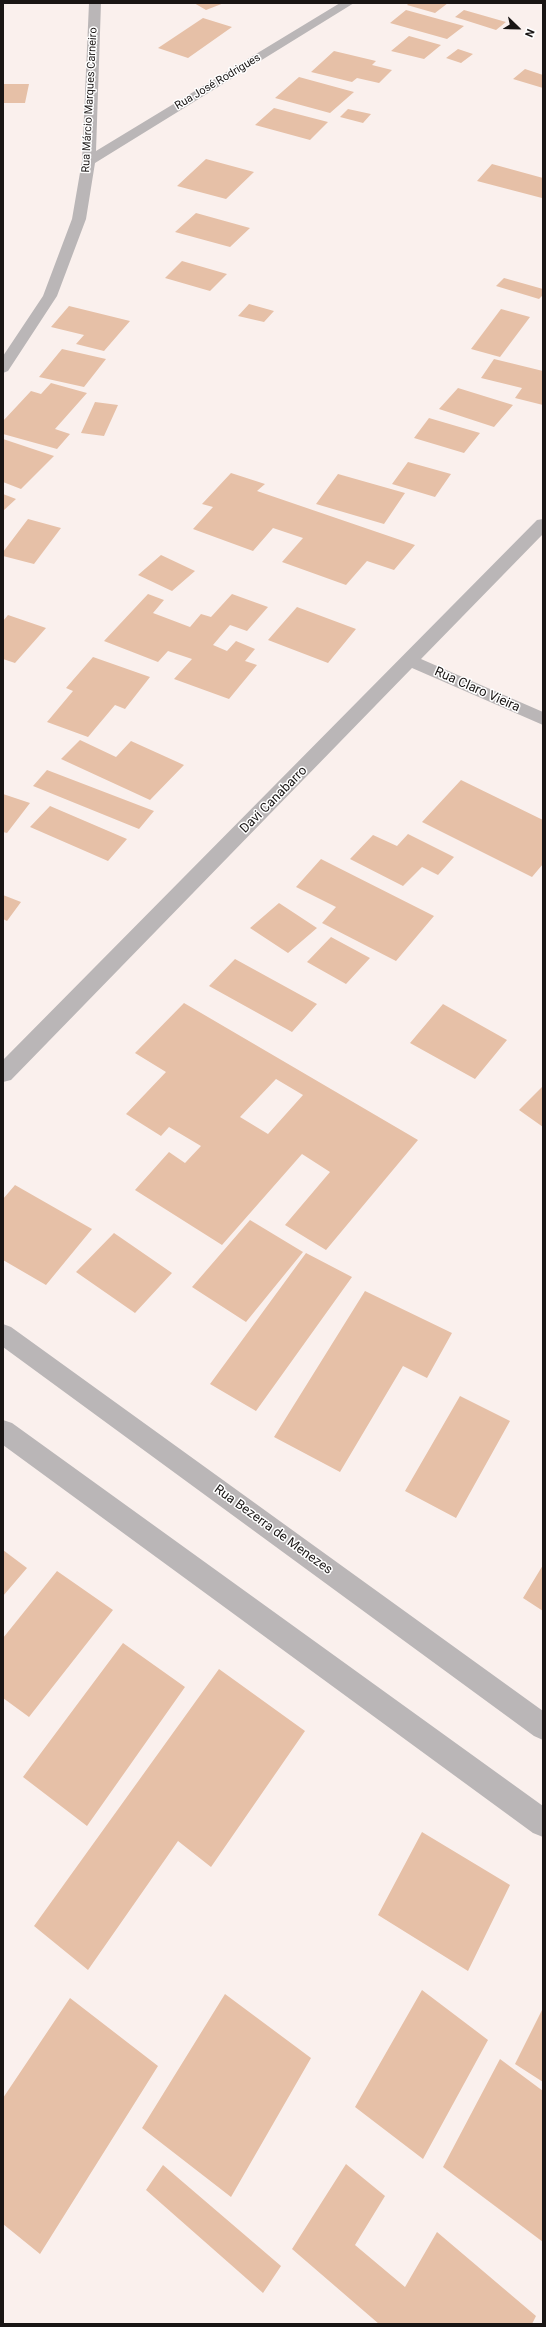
<!DOCTYPE html>
<meta charset="utf-8">
<style>
body{margin:0}
#map{position:relative;width:546px;height:2327px;overflow:hidden;background:#faf0ed;font-family:Roboto,sans-serif}
canvas{display:block}
.frame{position:absolute;inset:0;border:4px solid #191514;pointer-events:none}
.north{position:absolute;left:498px;top:8px;width:40px;height:40px;-webkit-text-stroke:3px #fff;paint-order:stroke;rotate:113deg;font-size:11px;font-weight:700;line-height:16px;text-align:center;color:#191514}
.north::after{content:'';display:block;margin:auto;width:14px;height:18px;background:#191514;clip-path:polygon(50% 0,100% 100%,50% 72%,0 100%)}
</style>
<div id="map">
<canvas width="546" height="2327"></canvas>
<div class="frame"></div>
<div class="north">N</div>
</div>
<script>
const ctx = document.querySelector('canvas').getContext('2d');
ctx.lineJoin = 'round';
function paint(path, color) {
  ctx.fillStyle = color;
  ctx.fill(path, 'evenodd');
}
function toPath(rows) {
  const path = new Path2D();
  for (const r of rows) {
    path.moveTo(r[0], r[1]);
    for (let i = 2; i < r.length; i += 2) path.lineTo(r[i], r[i + 1]);
  }
  return path;
}
function drawText(font, color, halo, rows, align = 'center') {
  ctx.font = font + ' Roboto,sans-serif';
  ctx.lineWidth = 3;
  ctx.setLineDash([]);
  ctx.textBaseline = 'middle';
  ctx.strokeStyle = halo;
  ctx.fillStyle = color;
  for (const [text, x, y, turn = 0] of rows) {
    ctx.save();
    ctx.translate(x, y);
    ctx.rotate((+turn || 0) * Math.PI / 180);
    ctx.textAlign = isNaN(turn) ? turn : align;
    if (halo) ctx.strokeText(text, 0, 0);
    ctx.fillText(text, 0, 0);
    ctx.restore();
  }
}
const building = toPath([
 [194,3,224,3,206,10],
 [409,3,448,3,435,13,407,5],
 [406,10,464,26,447,39,390,23],
 [464,10,506,22,496,30,455,17],
 [203,18,232,27,188,58,158,48],
 [409,36,441,45,424,59,391,51],
 [458,49,473,54,461,63,446,58],
 [334,51,376,61,372,65,392,70,379,83,357,78,352,82,311,72],
 [525,69,543,75,543,88,513,79],
 [299,77,354,92,330,113,275,98],
 [3,84,29,84,25,103,3,103],
 [274,108,328,122,310,140,255,125],
 [348,109,371,114,363,123,340,117],
 [206,159,254,172,226,199,177,186],
 [492,164,543,178,543,197,542,198,477,181],
 [196,213,250,228,230,247,175,232],
 [182,261,227,274,210,291,165,278],
 [504,278,543,289,543,295,539,299,496,286],
 [249,304,274,311,264,322,238,316],
 [69,306,130,321,104,351,76,344,84,335,51,327],
 [501,309,530,317,500,357,471,349],
 [62,349,106,359,84,387,39,377],
 [494,359,543,371,543,405,515,398,522,388,481,378],
 [51,383,87,393,55,429,70,434,57,449,3,434,3,421,31,391,41,394],
 [458,388,513,405,494,427,439,409],
 [95,402,118,405,104,436,81,433],
 [429,418,480,433,464,453,414,438],
 [3,439,54,456,21,489,3,482],
 [408,462,451,474,435,497,392,484],
 [231,473,265,484,257,491,415,545,394,570,367,561,346,585,282,562,303,538,273,528,253,551,193,529,213,507,202,504],
 [338,474,405,493,384,524,316,504],
 [3,494,16,499,3,511],
 [28,519,61,528,34,564,3,556,3,552],
 [161,555,195,571,172,591,138,575],
 [148,594,164,600,153,613,190,627,201,614,211,617,232,594,268,607,247,631,230,625,213,645,227,651,236,641,255,649,245,661,257,665,229,699,174,679,192,659,168,651,158,662,104,641],
 [297,607,356,629,328,663,268,640],
 [8,615,46,628,15,663,3,659,3,621],
 [93,657,150,677,125,709,115,705,88,737,47,722,73,691,66,688],
 [80,740,116,757,131,741,184,765,150,800,61,759],
 [47,770,154,811,139,829,33,786],
 [461,780,543,820,543,864,532,877,422,822],
 [3,794,30,803,7,833,3,832],
 [50,806,127,839,108,861,30,827],
 [408,834,454,857,438,875,422,867,403,886,350,859,373,835,397,846],
 [321,859,434,916,396,961,322,923,336,907,296,887],
 [3,895,21,902,7,921,3,919],
 [279,903,317,928,288,953,250,928],
 [331,937,370,958,346,984,307,962],
 [235,959,317,1004,292,1032,209,986],
 [184,1003,418,1140,326,1250,285,1225,330,1172,302,1154,222,1245,135,1190,169,1152,185,1163,201,1146,169,1127,161,1136,126,1114,166,1072,135,1053],
 [276,1079,303,1095,268,1134,240,1117],
 [443,1004,507,1040,475,1079,410,1043],
 [543,1086,543,1127,519,1110],
 [15,1185,92,1229,46,1285,3,1260,3,1199],
 [250,1220,303,1252,246,1322,192,1287],
 [114,1233,172,1273,135,1313,76,1272],
 [306,1253,352,1277,256,1411,210,1384],
 [365,1291,452,1333,427,1378,403,1366,340,1472,274,1437],
 [460,1396,510,1421,456,1518,405,1491],
 [3,1550,27,1568,3,1596],
 [543,1565,543,1611,523,1598],
 [57,1571,113,1610,29,1717,3,1698,3,1638],
 [123,1643,185,1687,87,1826,23,1777],
 [219,1669,305,1731,211,1867,178,1841,88,1970,34,1926],
 [422,1832,510,1885,468,1971,378,1915],
 [422,1990,488,2040,423,2159,355,2107],
 [225,1994,311,2058,231,2197,142,2128],
 [70,1998,158,2066,40,2254,3,2224,3,2098],
 [543,2008,543,2082,515,2064],
 [500,2059,543,2091,543,2242,443,2167],
 [346,2164,385,2196,355,2245,405,2287,437,2232,536,2316,532,2324,379,2324,292,2249],
 [163,2165,281,2266,263,2293,146,2190]
]);
const minor = toPath([
 [89,3,101,3,96,151,340,3,354,3,95,163,86,219,57,296,8,371,3,373,3,356,43,296,72,219,82,161,89,3],
 [543,519,543,534,421,659,543,712,543,725,412,668,11,1080,3,1082,3,1060,537,520,543,519],
 [3,1324,11,1327,543,1711,543,1740,534,1736,3,1347,3,1324],
 [3,1420,12,1423,543,1806,543,1837,533,1833,3,1445,3,1420]
]);
const farStreetnames = [
 ["Rua José Rodrigues",218,82,-31],
 ["Rua Márcio Marques Carneiro",90,100,-87]
];
const streetNames = [
 ["Rua Claro Vieira",477,690,24],
 ["Davi Canabarro",274,800,-45],
 ["Rua Bezerra de Menezes",273,1530,36]
];
paint(building, '#e6c0a7');
paint(minor, '#bab6b7');
drawText('11px', '#191514', '#fff', farStreetnames);
drawText('13px', '#191514', '#fff', streetNames);
</script>
